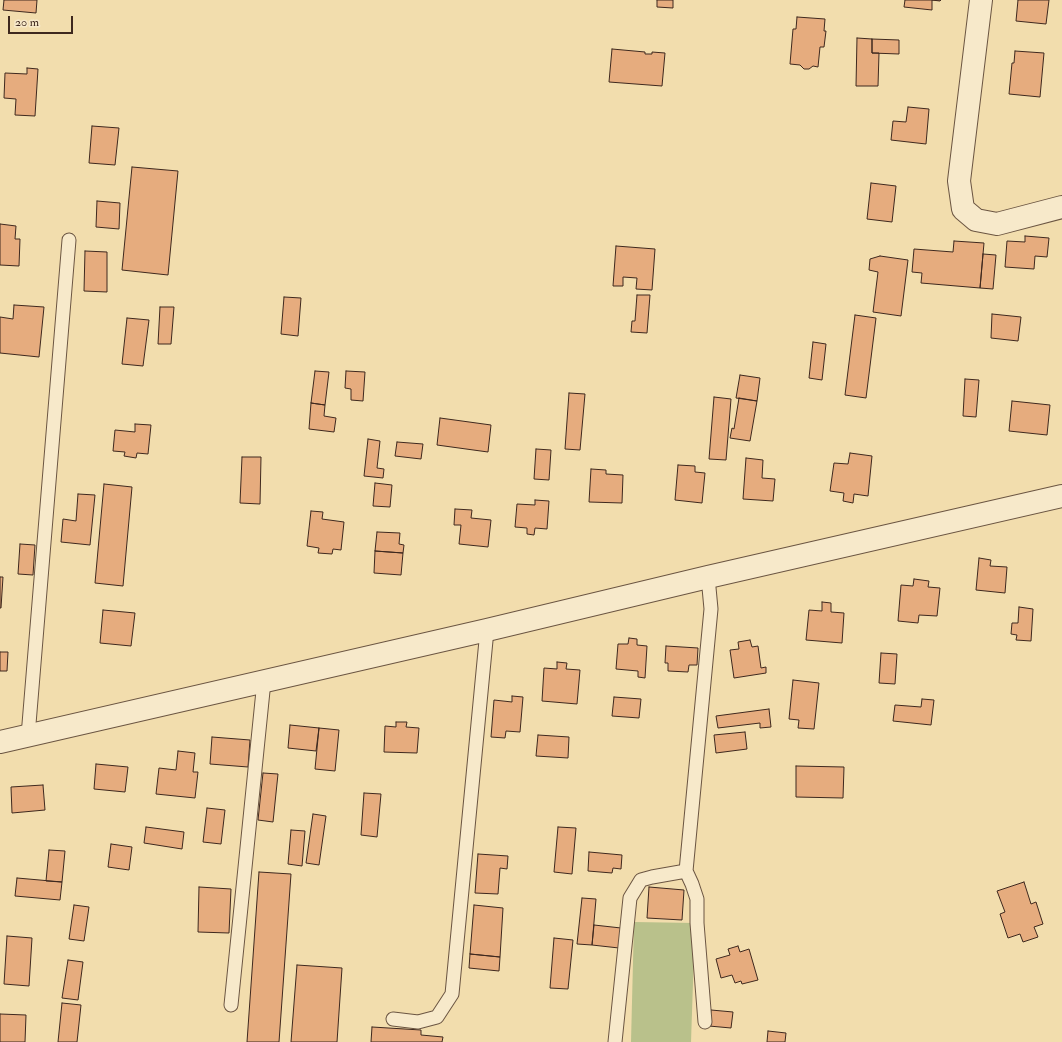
<!DOCTYPE html>
<style>
body{margin:0}
#map{position:relative;width:1062px;height:1042px;overflow:hidden;background:#f2ddad;font-family:"IM FELL Double Pica",serif}
canvas{display:block}
.scale{position:absolute;left:8px;top:16px;width:65px;height:18px;box-sizing:border-box;border:2px solid #3e281e;border-top:0;padding-left:5px;font-size:12px;line-height:14px;white-space:nowrap;color:#3e281e;-webkit-text-stroke:3px #f7e9ca;paint-order:stroke}
</style>
<div id="map">
<canvas width="1062" height="1042"></canvas>
<div class="scale">20 m</div>
</div>
<script>
const ctx = document.querySelector('canvas').getContext('2d');
ctx.lineJoin = 'round';
function paint(path, color) {
  ctx.fillStyle = color;
  ctx.fill(path, 'evenodd');
}
function toPath(rows) {
  const path = new Path2D();
  for (const r of rows) {
    path.moveTo(r[0], r[1]);
    for (let i = 2; i < r.length; i += 2) path.lineTo(r[i], r[i + 1]);
  }
  return path;
}
function trace(path, color, width, dash) {
  ctx.strokeStyle = color;
  ctx.lineWidth = width;
  ctx.lineCap = dash ? 'butt' : 'round';
  ctx.setLineDash(dash || []);
  ctx.stroke(path);
}
const green = toPath([
 [634,922,695,923,691,1042,631,1042]
]);
const building = toPath([
 [4,0,37,0,36,13,3,10,4,0],
 [657,0,673,0,673,8,657,7,657,0],
 [905,0,941,0,940,1,932,0,932,10,904,7,905,0],
 [1018,0,1049,0,1046,24,1016,21,1018,0],
 [797,17,825,19,824,31,826,31,824,47,820,47,818,67,813,66,809,69,804,69,800,65,790,64,793,29,796,29,797,17],
 [857,38,872,39,872,53,879,53,878,86,856,86,857,38],
 [872,39,899,40,899,54,872,53,872,39],
 [612,49,645,52,645,54,652,54,652,52,665,53,662,86,609,82,612,49],
 [1015,51,1044,53,1040,97,1009,94,1012,63,1014,63,1015,51],
 [27,68,38,69,35,116,15,115,16,99,4,98,5,73,27,74,27,68],
 [908,107,929,109,926,144,891,140,893,121,906,122,908,107],
 [92,126,119,128,115,165,89,163,92,126],
 [132,167,178,171,168,275,122,270,132,167],
 [871,183,896,186,892,222,867,219,871,183],
 [97,201,120,203,119,229,96,227,97,201],
 [0,224,16,226,15,239,20,239,19,266,0,265,0,224],
 [1025,236,1049,238,1047,257,1035,256,1034,269,1005,267,1007,241,1025,242,1025,236],
 [954,241,984,243,980,288,921,283,922,273,912,272,914,249,953,252,954,241],
 [616,246,655,249,652,290,636,289,637,278,623,277,623,286,613,286,616,246],
 [85,251,107,252,107,292,84,291,85,251],
 [983,254,996,255,993,289,980,288,983,254],
 [880,256,908,260,901,316,873,312,878,272,869,270,870,259,880,256],
 [637,295,650,295,647,333,631,332,632,321,635,321,637,295],
 [284,297,301,298,298,336,281,334,284,297],
 [14,305,44,307,39,357,0,353,0,317,13,319,14,305],
 [160,307,174,307,171,344,158,344,160,307],
 [992,314,1021,317,1018,341,991,338,992,314],
 [855,315,876,318,866,398,845,395,855,315],
 [127,318,149,320,143,366,122,364,127,318],
 [813,342,826,344,822,380,809,378,813,342],
 [315,371,329,372,325,405,311,403,315,371],
 [346,371,365,372,363,401,351,400,351,389,345,388,346,371],
 [740,375,760,378,757,401,736,398,740,375],
 [965,379,979,380,976,417,963,416,965,379],
 [569,393,585,394,580,450,565,449,569,393],
 [714,397,731,399,726,460,709,459,714,397],
 [739,398,757,401,750,441,730,438,732,428,734,429,739,398],
 [1012,401,1050,405,1047,435,1009,431,1012,401],
 [311,403,325,405,324,416,336,418,334,432,309,429,311,403],
 [440,418,491,425,488,452,437,445,440,418],
 [135,424,151,425,148,454,137,453,136,458,124,456,125,452,113,451,115,430,135,432,135,424],
 [368,439,380,441,377,468,384,469,383,478,364,476,368,439],
 [397,442,423,444,421,459,395,456,397,442],
 [536,449,551,450,549,480,534,479,536,449],
 [850,453,872,456,868,496,854,494,853,503,843,501,844,493,830,491,834,463,848,464,850,453],
 [242,457,261,457,260,504,240,503,242,457],
 [746,458,763,460,762,478,775,479,773,501,743,499,746,458],
 [678,465,695,466,695,472,705,473,702,503,675,500,678,465],
 [591,469,606,470,606,474,623,475,622,503,589,502,591,469],
 [375,483,392,485,390,507,373,506,375,483],
 [104,484,132,487,123,586,95,583,104,484],
 [78,494,95,495,90,545,61,542,63,519,76,521,78,494],
 [535,500,549,501,547,529,535,528,534,535,527,534,527,528,515,527,517,504,535,505,535,500],
 [455,509,472,510,471,518,491,520,488,547,459,544,461,525,454,525,455,509],
 [311,511,323,512,322,519,344,522,341,550,333,549,332,554,318,553,319,548,307,546,311,511],
 [377,532,400,533,399,544,404,545,403,553,375,551,377,532],
 [20,544,35,545,33,575,18,574,20,544],
 [375,551,403,553,401,575,374,573,375,551],
 [979,558,991,560,990,566,1007,567,1005,593,976,590,979,558],
 [0,577,3,577,1,608,0,608,0,577],
 [914,579,929,581,928,587,940,588,937,616,919,615,918,623,898,621,901,585,913,586,914,579],
 [822,602,831,603,831,612,844,613,842,643,806,640,809,610,822,611,822,602],
 [1019,607,1033,609,1031,641,1016,640,1017,635,1011,634,1012,623,1018,623,1019,607],
 [103,610,135,613,131,646,100,643,103,610],
 [629,638,637,639,637,645,647,646,645,678,638,677,638,671,616,669,618,644,628,644,629,638],
 [750,640,752,647,758,646,761,668,766,667,766,673,734,678,730,650,739,649,738,642,750,640],
 [666,646,698,648,697,665,689,665,688,672,668,671,668,663,665,663,666,646],
 [0,652,8,652,7,671,0,671,0,652],
 [881,653,897,654,895,684,879,683,881,653],
 [557,662,567,663,566,669,580,670,577,704,542,701,544,668,557,669,557,662],
 [793,680,819,683,814,729,798,728,799,720,789,719,793,680],
 [512,696,523,697,520,732,506,731,505,738,491,737,494,700,512,702,512,696],
 [614,697,641,699,639,718,612,716,614,697],
 [922,699,934,700,931,725,893,721,895,705,921,707,922,699],
 [769,709,771,727,760,728,760,723,718,728,716,716,769,709],
 [396,722,407,722,406,727,419,728,417,753,384,752,385,726,396,727,396,722],
 [290,725,319,728,316,751,288,748,290,725],
 [319,728,339,730,335,771,315,769,319,728],
 [745,732,747,749,716,753,714,735,745,732],
 [538,735,569,737,568,758,536,756,538,735],
 [212,737,250,740,248,767,210,764,212,737],
 [178,751,195,753,193,772,198,772,195,798,156,794,159,768,176,770,178,751],
 [96,764,128,767,125,792,94,789,96,764],
 [796,766,844,767,843,798,796,797,796,766],
 [263,773,278,774,273,822,258,820,263,773],
 [43,785,45,810,12,813,11,787,43,785],
 [364,793,381,794,377,837,361,835,364,793],
 [207,808,225,810,221,844,203,842,207,808],
 [313,814,326,816,319,865,306,863,313,814],
 [146,827,184,832,182,849,144,843,146,827],
 [558,827,576,828,572,874,554,872,558,827],
 [291,830,305,831,302,866,288,864,291,830],
 [111,844,132,847,129,870,108,867,111,844],
 [49,850,65,851,62,882,46,881,49,850],
 [589,852,622,855,621,869,613,868,612,873,588,871,589,852],
 [478,854,508,856,507,869,500,868,498,894,475,893,478,854],
 [259,872,291,874,279,1042,247,1042,259,872],
 [17,878,62,882,60,900,15,896,17,878],
 [1024,882,1031,904,1036,902,1043,924,1034,927,1038,937,1023,942,1020,934,1008,938,1000,914,1005,912,997,891,1024,882],
 [199,887,231,889,229,933,198,932,199,887],
 [649,887,684,890,682,920,647,918,649,887],
 [582,898,596,899,592,945,577,944,582,898],
 [74,905,89,907,84,941,69,939,74,905],
 [474,905,503,908,500,957,470,954,474,905],
 [594,925,621,928,619,948,592,945,594,925],
 [7,936,32,938,29,986,4,984,7,936],
 [554,938,573,940,568,989,550,988,554,938],
 [738,946,740,952,749,949,758,980,742,984,741,981,735,983,732,975,721,978,716,959,730,955,728,949,738,946],
 [470,954,500,957,499,971,469,968,470,954],
 [68,960,83,962,78,1000,62,998,68,960],
 [297,965,342,968,337,1042,291,1042,297,965],
 [62,1003,81,1005,77,1042,58,1042,62,1003],
 [711,1010,733,1012,731,1028,709,1026,711,1010],
 [0,1014,26,1015,25,1042,0,1042,0,1014],
 [372,1027,421,1030,421,1035,443,1037,442,1042,371,1042,372,1027],
 [768,1031,786,1033,785,1042,767,1042,768,1031]
]);
const service = toPath([
 [28,736,69,240],
 [231,1005,264,681],
 [393,1019,418,1022,437,1017,452,994,487,630],
 [705,1022,697,923,697,899,692,884,686,871,711,609,708,577],
 [615,1042,630,898,641,880,652,877,686,871]
]);
const minor = toPath([
 [981,0,959,181,963,209,976,220,997,224,1062,207]
]);
const tertiary = toPath([
 [0,742,487,630,708,577,1062,496]
]);
paint(green, '#b9c18b');
paint(building, '#e6ac7e');
trace(building, '#3e281e', 1);
trace(service, '#6b5542', 15);
trace(minor, '#6b5542', 24);
trace(tertiary, '#6b5542', 24);
trace(service, '#f7e9ca', 13);
trace(minor, '#f7e9ca', 22);
trace(tertiary, '#f7e9ca', 22);
</script>
